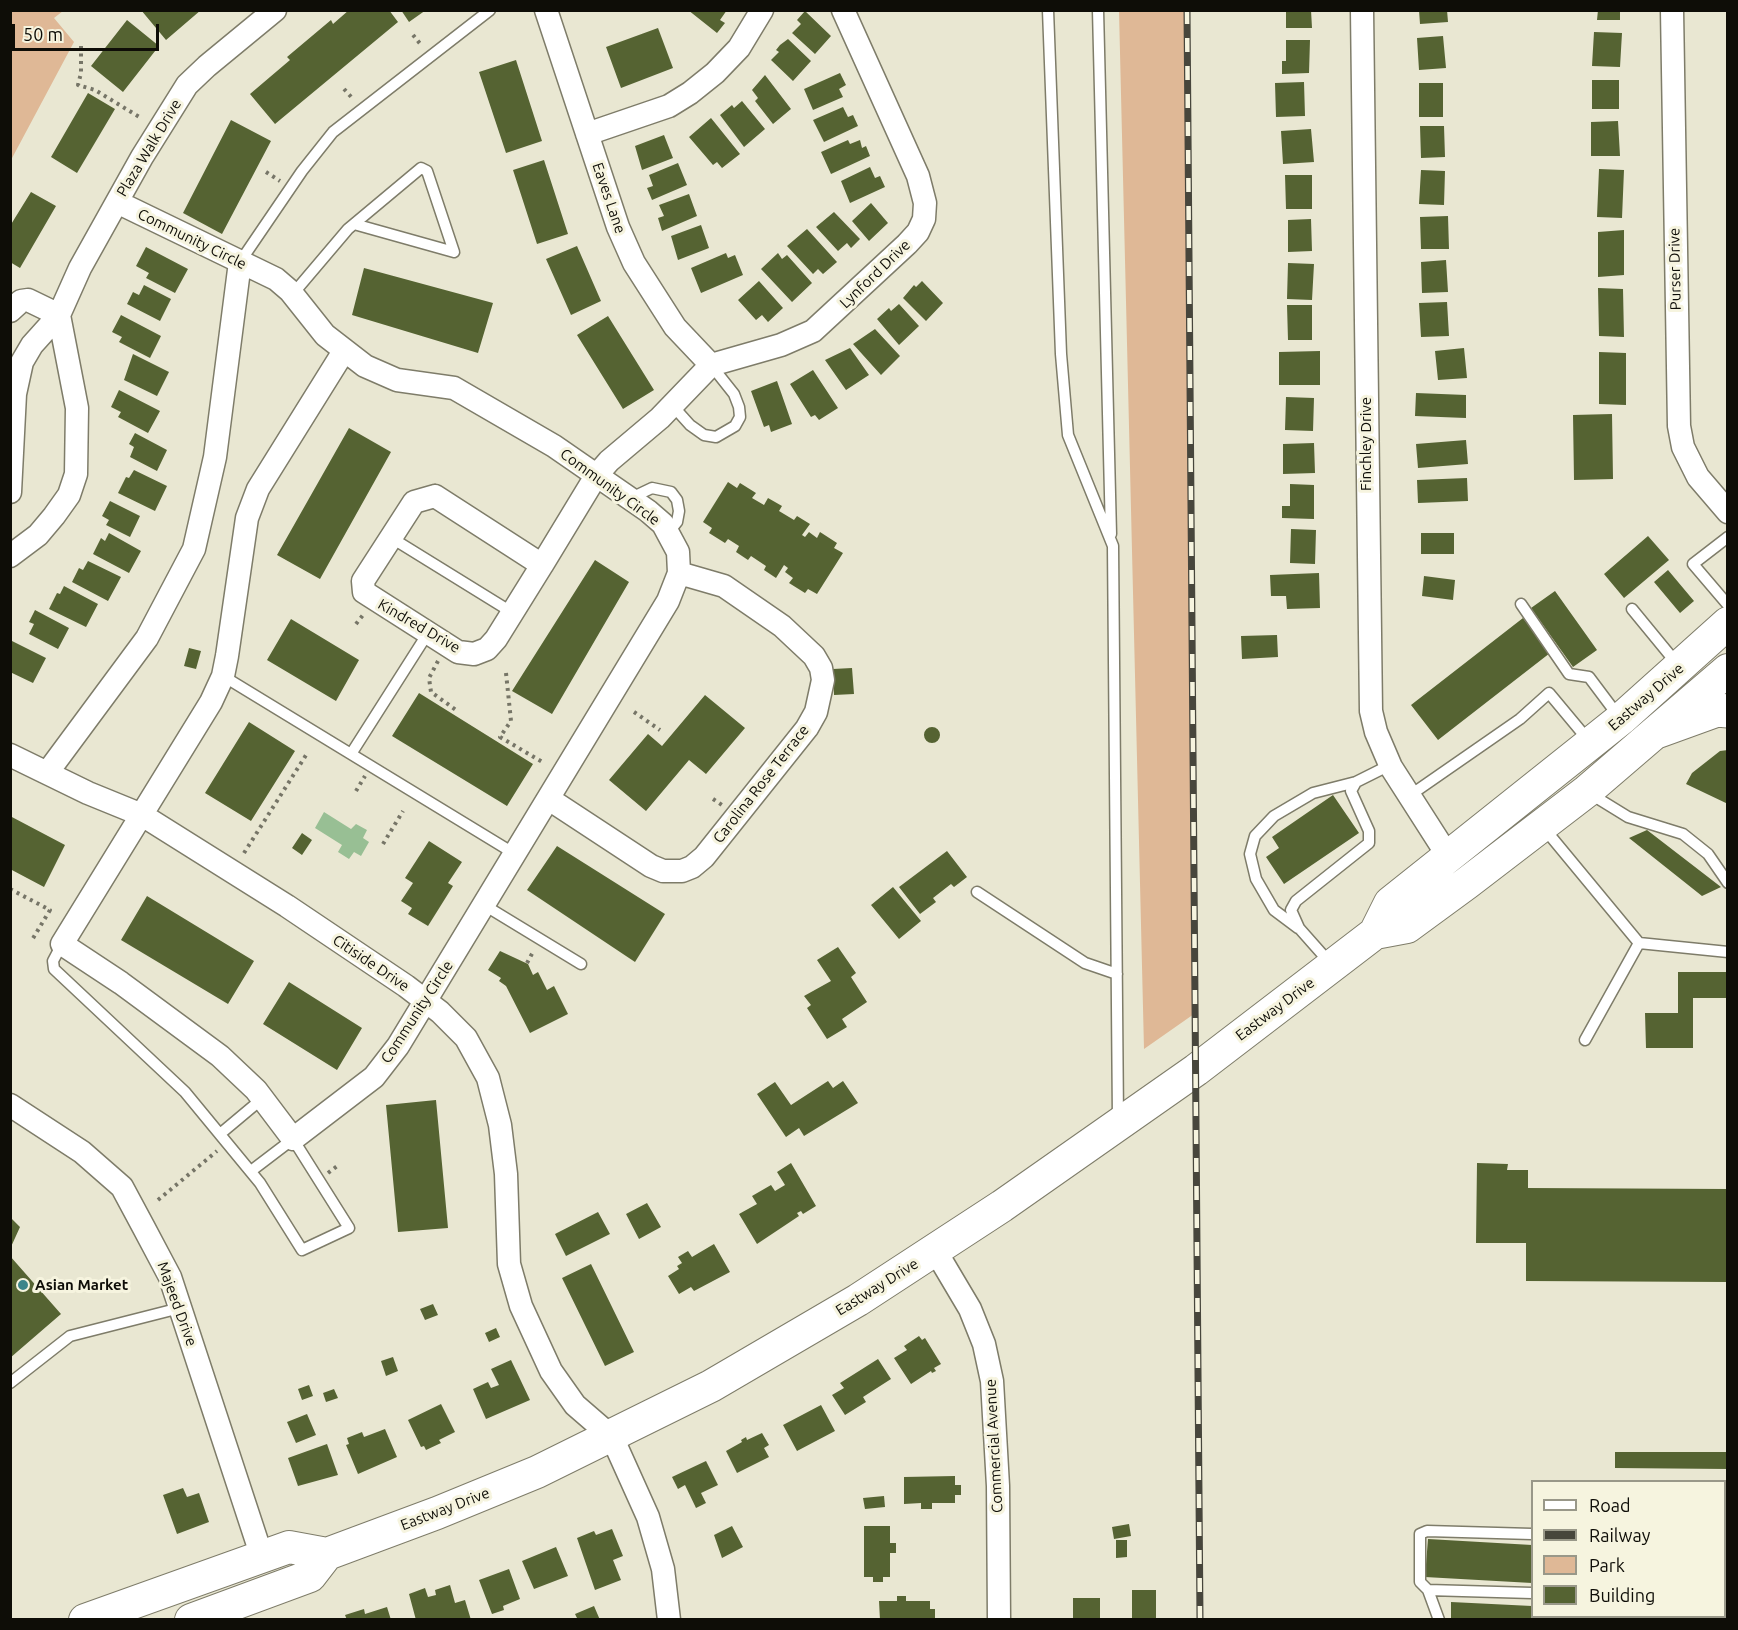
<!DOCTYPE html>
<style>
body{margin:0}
#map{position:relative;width:1738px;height:1630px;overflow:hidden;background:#e9e7d2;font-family:Ubuntu,sans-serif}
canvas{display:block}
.frame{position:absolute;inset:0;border:12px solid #0e0d07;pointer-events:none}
.legend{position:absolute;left:1531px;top:1480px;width:195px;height:138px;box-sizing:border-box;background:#f6f4df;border:2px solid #999889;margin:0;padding:8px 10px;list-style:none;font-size:18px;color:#0e0d07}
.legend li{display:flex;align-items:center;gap:12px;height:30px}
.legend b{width:30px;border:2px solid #999889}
.scale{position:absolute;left:12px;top:24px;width:147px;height:27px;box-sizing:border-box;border:3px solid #0e0d07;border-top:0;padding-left:8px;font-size:18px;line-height:21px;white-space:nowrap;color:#0e0d07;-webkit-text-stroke:4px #f6f4df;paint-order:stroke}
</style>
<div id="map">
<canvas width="1738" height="1630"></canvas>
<div class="frame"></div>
<ul class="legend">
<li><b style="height:8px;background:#fff"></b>Road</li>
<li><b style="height:8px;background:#47463c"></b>Railway</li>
<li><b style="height:16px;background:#dfb896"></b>Park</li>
<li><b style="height:16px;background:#556332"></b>Building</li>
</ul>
<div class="scale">50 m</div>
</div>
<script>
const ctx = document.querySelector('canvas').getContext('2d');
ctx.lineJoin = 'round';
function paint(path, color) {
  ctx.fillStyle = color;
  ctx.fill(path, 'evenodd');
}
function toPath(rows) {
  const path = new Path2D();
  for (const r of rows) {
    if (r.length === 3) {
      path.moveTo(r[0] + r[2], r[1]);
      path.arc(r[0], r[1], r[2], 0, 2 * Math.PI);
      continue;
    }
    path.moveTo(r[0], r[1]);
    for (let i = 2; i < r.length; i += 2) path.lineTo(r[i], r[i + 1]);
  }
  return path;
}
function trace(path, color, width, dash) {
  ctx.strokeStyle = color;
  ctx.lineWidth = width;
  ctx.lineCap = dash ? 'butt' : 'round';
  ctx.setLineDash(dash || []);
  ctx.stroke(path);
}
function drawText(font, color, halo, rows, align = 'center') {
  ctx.font = font + ' Ubuntu,sans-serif';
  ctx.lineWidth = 6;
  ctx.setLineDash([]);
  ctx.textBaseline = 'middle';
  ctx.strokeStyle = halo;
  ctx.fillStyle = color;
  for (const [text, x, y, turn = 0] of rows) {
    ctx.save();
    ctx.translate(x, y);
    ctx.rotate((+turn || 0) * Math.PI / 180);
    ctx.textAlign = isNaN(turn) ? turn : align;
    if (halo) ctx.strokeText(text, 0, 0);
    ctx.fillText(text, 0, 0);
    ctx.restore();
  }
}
const green = toPath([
 [11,10,63,11,54,18,74,42,11,160],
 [1119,11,1185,11,1194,1014,1144,1049]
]);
const water = toPath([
 [324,812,351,829,356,824,367,830,363,838,369,842,361,856,354,852,349,859,338,852,342,845,315,828]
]);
const building = toPath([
 [141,10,201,10,166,40],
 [349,10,389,10,398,22,275,124,250,94,290,60,287,57,331,20,333,24],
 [401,10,426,10,409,22],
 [688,10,727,10,720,20,725,23,717,33],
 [1286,10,1311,10,1312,28,1286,28],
 [1419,10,1447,10,1448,22,1420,24],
 [1598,10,1620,10,1620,20,1597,20],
 [805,11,831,36,815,54,792,33,801,24,797,20],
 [127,20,159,46,123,92,91,66],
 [658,28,673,68,621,88,606,47],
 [1594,32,1622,33,1620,67,1592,66],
 [1443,36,1446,68,1419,70,1417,38],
 [788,39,811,61,793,81,771,60,779,52,776,50,780,45],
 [1286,40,1310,40,1309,73,1282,74,1282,61,1286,61],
 [516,60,542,141,506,153,479,72],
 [840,73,846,85,839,89,843,97,813,110,804,89],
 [765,75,791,109,773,124,755,101,758,98,752,90],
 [1592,80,1619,80,1619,109,1592,109],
 [1304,82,1305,116,1276,117,1275,83],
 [1419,83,1443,83,1443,117,1419,117],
 [88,93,115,109,77,173,51,157],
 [742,101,765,129,744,147,720,115,732,105,734,108],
 [843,107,848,117,853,115,858,126,824,142,813,120],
 [711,118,740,154,722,168,717,162,713,165,689,137],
 [231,120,271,141,222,234,183,213],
 [1618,121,1620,156,1591,156,1591,122],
 [1420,126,1444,126,1445,157,1421,158],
 [1311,129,1314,162,1283,164,1281,131],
 [664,135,673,158,642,170,635,146],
 [848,140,850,144,860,140,862,148,866,146,870,156,831,174,821,152],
 [544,160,568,234,537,244,513,170],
 [678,163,687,185,652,200,647,188,653,186,649,175],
 [870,167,875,178,880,176,885,187,850,203,841,181],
 [1599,169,1624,170,1622,218,1597,217],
 [1421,170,1445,171,1444,205,1419,204],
 [1285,175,1312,175,1312,209,1286,209],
 [31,192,56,206,20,268,10,262,10,226],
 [689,194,697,216,662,231,658,218,664,216,659,205],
 [871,203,888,223,869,241,852,221],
 [834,212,860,239,851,248,847,243,838,251,816,227],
 [1448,216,1449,249,1421,249,1420,217],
 [1311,219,1312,251,1288,252,1288,220],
 [701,225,709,248,678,260,671,236],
 [807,229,837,262,823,274,818,269,813,274,787,246],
 [1624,230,1624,275,1598,277,1598,232],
 [577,246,601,301,571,315,546,259],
 [146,247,188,269,175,293,146,278,149,273,136,266],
 [726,253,728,258,735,255,743,275,701,293,691,268],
 [778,253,782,259,787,255,812,283,792,302,761,269],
 [1446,260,1448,292,1422,293,1421,262],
 [1288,263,1314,264,1312,300,1287,299],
 [364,268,493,303,478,353,352,315],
 [759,281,783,308,768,322,762,315,756,320,738,300],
 [922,281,943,303,926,321,903,298,914,285,916,287],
 [144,285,171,299,160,321,127,304,133,292,139,295],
 [1598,288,1623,289,1624,337,1599,336],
 [1447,302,1449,336,1421,337,1419,303],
 [899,304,919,326,899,345,877,319,889,308,891,311],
 [1287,305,1312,305,1312,340,1288,340],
 [121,315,161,336,150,358,119,342,122,337,112,332],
 [608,316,654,390,623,409,577,335],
 [875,329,900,356,881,375,853,344],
 [850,348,869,375,846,390,825,360],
 [1464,348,1467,378,1438,380,1435,351],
 [1320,351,1320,385,1279,385,1279,352],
 [1599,352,1626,353,1626,405,1599,404],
 [133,354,169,372,157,396,124,380],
 [813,370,838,408,819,420,815,415,811,417,790,384],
 [777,381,792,424,771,432,769,425,764,427,751,391],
 [119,390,160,411,148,433,118,417,121,412,111,407],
 [1416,393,1466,395,1466,418,1415,416],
 [1286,397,1314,398,1313,431,1285,430],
 [1612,414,1613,479,1574,480,1573,415],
 [349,428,391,452,320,579,277,555],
 [135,433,167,450,157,471,130,457,134,447,129,444],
 [1466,440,1468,464,1418,468,1416,444],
 [1314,443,1315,473,1283,474,1283,444],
 [134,470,167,486,155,511,118,493,126,477,129,478],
 [1467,478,1468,501,1418,503,1417,480],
 [728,482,737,488,740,483,756,493,752,498,764,505,768,498,782,506,779,511,794,520,797,516,810,524,802,535,805,537,809,532,817,538,820,532,837,543,834,548,843,553,817,594,808,589,805,593,789,583,793,578,785,572,788,568,784,565,776,578,764,570,766,566,751,556,748,560,736,552,739,546,728,539,725,543,709,533,712,528,703,522],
 [1290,484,1314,485,1314,519,1282,518,1282,506,1290,506],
 [110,501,140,516,130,537,106,525,109,520,102,516],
 [1291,529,1316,530,1315,564,1290,563],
 [109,533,141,551,129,573,93,554,101,538,105,541],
 [1421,533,1454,533,1454,554,1421,554],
 [1648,536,1669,560,1624,598,1604,574],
 [595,560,629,582,552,714,512,691],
 [88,561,121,577,108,601,72,582,79,568,83,570],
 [1668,570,1694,601,1680,613,1654,582],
 [1319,573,1320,608,1287,609,1286,596,1271,596,1270,575],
 [1424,576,1455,580,1453,600,1422,596],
 [64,586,98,604,86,627,49,609,57,593,60,594],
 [1555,591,1597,650,1573,667,1531,608],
 [35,610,69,628,58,649,29,634,34,624,29,622],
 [1523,618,1550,653,1438,740,1411,705],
 [291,619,359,660,336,701,267,660],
 [1277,635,1278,657,1242,659,1241,636],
 [10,640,46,658,33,683,10,672],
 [189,648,201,651,196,669,184,666],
 [852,668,854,694,834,695,833,669],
 [419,693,533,764,507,806,392,736],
 [705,695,745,728,706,774,689,760,646,811,609,780,648,734,662,746],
 [249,722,295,751,251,821,205,793],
 [932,735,8],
 [1728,750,1728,804,1686,784,1692,773,1720,751],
 [1333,795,1359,833,1284,884,1266,857,1279,848,1272,837],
 [10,816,65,845,44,887,10,869],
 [1647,830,1721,887,1702,896,1629,838],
 [302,833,312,840,302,855,292,848],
 [429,841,462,862,448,883,453,886,428,926,408,914,412,908,401,901,413,883,405,878],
 [557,846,665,914,635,962,527,890],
 [947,851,967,877,954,887,951,884,933,898,936,902,920,914,899,887],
 [893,887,921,921,899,939,871,905],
 [147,896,254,961,228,1004,121,940],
 [838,947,856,973,851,977,867,1002,842,1019,847,1027,827,1039,807,1008,811,1005,804,996,831,981,817,960],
 [500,951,528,964,533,975,538,972,547,990,554,986,568,1014,530,1033,506,986,499,981,501,978,488,970],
 [1678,972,1728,972,1728,998,1693,998,1693,1048,1646,1048,1645,1013,1678,1013],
 [289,982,362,1028,337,1070,263,1024],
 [828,1081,833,1088,843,1081,858,1103,804,1136,799,1128,786,1137,757,1094,775,1082,791,1105],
 [436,1100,448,1228,398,1232,386,1105],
 [791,1163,816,1206,803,1214,801,1211,797,1213,799,1216,757,1244,739,1214,757,1204,752,1196,771,1185,775,1191,785,1185,777,1172],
 [1477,1163,1508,1164,1507,1170,1528,1170,1528,1188,1728,1189,1727,1282,1526,1281,1526,1243,1476,1243],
 [647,1203,661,1227,639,1239,626,1214],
 [598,1212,610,1234,566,1256,555,1234],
 [10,1217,20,1227,10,1249],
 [714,1244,730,1272,694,1291,691,1287,679,1294,668,1276,679,1269,677,1266,682,1263,678,1257,688,1251,692,1257],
 [10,1256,61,1314,10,1358],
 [591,1264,634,1352,605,1366,562,1278],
 [433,1304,438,1315,425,1320,420,1309],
 [496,1328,500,1337,489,1342,485,1333],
 [919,1336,922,1340,925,1338,941,1364,934,1368,936,1371,932,1373,931,1371,911,1384,894,1358,907,1350,904,1346],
 [393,1357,398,1371,386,1376,381,1361],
 [878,1359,891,1379,863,1397,866,1402,845,1415,832,1395,844,1388,840,1383],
 [511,1360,530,1400,486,1419,473,1389,488,1382,491,1388,499,1385,491,1369],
 [309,1385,313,1396,302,1400,298,1389],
 [334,1389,338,1398,326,1402,323,1393],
 [441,1404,455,1432,439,1440,441,1443,426,1450,424,1446,421,1447,408,1420],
 [821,1405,835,1431,797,1451,783,1425],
 [307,1414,316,1435,296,1443,287,1422],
 [385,1429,397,1457,358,1474,346,1445,349,1444,347,1438,362,1432,364,1437],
 [762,1433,769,1445,764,1448,769,1457,737,1473,726,1451,742,1442,741,1440,746,1437,747,1440],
 [327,1444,338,1475,298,1486,288,1458],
 [1615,1452,1728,1452,1728,1469,1615,1468],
 [706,1461,718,1485,701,1493,706,1503,696,1508,685,1485,678,1489,672,1477],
 [955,1476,955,1485,961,1485,961,1495,955,1495,955,1503,932,1503,932,1509,921,1509,921,1503,904,1504,904,1477],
 [183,1488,187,1497,199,1493,209,1522,177,1534,163,1495],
 [884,1496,885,1507,865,1509,863,1498],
 [1129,1524,1131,1536,1114,1539,1112,1527],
 [732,1526,743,1547,722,1558,714,1535],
 [864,1526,890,1526,890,1543,896,1543,896,1553,890,1553,890,1577,883,1577,883,1582,873,1582,873,1577,864,1577],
 [612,1529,623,1556,613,1560,621,1580,595,1590,577,1538,594,1531,596,1535],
 [1428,1539,1532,1545,1532,1583,1425,1577],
 [1116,1540,1127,1540,1127,1557,1116,1558],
 [556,1547,568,1576,534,1589,522,1561],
 [509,1569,520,1599,503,1606,504,1610,492,1614,479,1580],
 [450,1585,455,1603,465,1600,471,1620,416,1620,409,1594,425,1588,428,1597,436,1595,435,1590],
 [1132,1590,1156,1590,1156,1620,1132,1620],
 [897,1596,906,1596,906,1601,930,1601,930,1609,935,1609,935,1618,880,1620,879,1601,897,1601],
 [1073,1598,1100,1598,1100,1620,1073,1620],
 [1451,1602,1532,1606,1533,1617,1720,1617,1719,1620,1451,1620],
 [594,1606,600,1620,578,1620,575,1614],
 [387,1607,391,1620,347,1620,345,1615,364,1609,365,1614]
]);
const path = toPath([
 [413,35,422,46],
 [81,46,81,73,78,85,95,90,141,118],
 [344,89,354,100],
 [266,172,280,181],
 [356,624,363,615],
 [438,661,429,678,431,692,456,710,455,713],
 [506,673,511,721,500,737,544,763],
 [634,712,660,730],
 [356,791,365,776],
 [713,799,722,805],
 [383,844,403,811],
 [244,853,308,752],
 [10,889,50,910,32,940],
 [527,963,534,950],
 [328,1173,340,1164],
 [158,1200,217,1151]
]);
const service = toPath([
 [1048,10,1061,354,1068,435,1113,546,1118,1119],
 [1098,10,1111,534],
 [240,262,302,171,333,132,490,10],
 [292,295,348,229,354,224,421,168,427,171,454,252,354,224],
 [672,405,690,425,704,435,716,437,735,426,740,417,739,407,734,394,711,365],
 [631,498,652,488,671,492,677,500,679,511,677,522,669,532],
 [390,537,513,613],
 [1728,537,1693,564,1728,605],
 [1521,604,1569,674,1589,677,1619,717],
 [1632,609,1678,665],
 [223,676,515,854],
 [351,754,428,633],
 [1589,793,1628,817,1683,834,1708,854,1728,883],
 [1409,796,1520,719,1549,693,1589,741],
 [1543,827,1639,943,1728,952],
 [977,892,1085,963,1117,974],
 [484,905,581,964],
 [1298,928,1274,910,1256,879,1250,854,1255,836,1274,816,1313,793,1356,782],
 [62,944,53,961,54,969,185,1092,260,1183,302,1250,349,1228,293,1139,251,1171],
 [1330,963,1299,928,1291,910,1296,901,1369,843,1369,831,1351,791,1356,782,1390,765],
 [1585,1040,1639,943],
 [220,1134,263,1098],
 [10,1383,70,1336,180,1308],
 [1532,1534,1427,1531,1420,1534,1420,1582,1428,1590,1532,1593],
 [1724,1539,1728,1539],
 [1428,1590,1439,1620],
 [1724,1600,1728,1600]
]);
const minor = toPath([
 [546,10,618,227,634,263,675,327,711,365],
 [1362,10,1371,711,1376,732,1391,767,1448,856],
 [1672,10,1679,426,1683,447,1698,477,1728,512],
 [587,134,669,106,690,93,715,73,739,48,762,10],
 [117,202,276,279,290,291,325,335,365,366,397,380,454,388,554,446,648,511,663,524,678,552,679,573,668,601,398,1046,374,1077,293,1139,256,1090,220,1056,121,983,62,944,211,702,223,676,227,656,247,518,258,489,344,351],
 [10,311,21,301,28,300,59,315],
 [711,365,781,345,813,331,907,244,918,232,924,219,925,203,918,176,843,10],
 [10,492,15,394,22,362,32,345,59,315,80,268,142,157,187,85,207,66,275,10],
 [435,496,542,565,496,639,487,649,474,654,458,652,364,592,363,581,414,502,435,496],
 [10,556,38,535,54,516,69,495,76,474,77,408,59,315],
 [542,565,596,476,609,461,660,418,711,365],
 [10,755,88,793,142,815,287,906,406,986,440,1012,466,1038,488,1078,500,1125,506,1174,509,1264,521,1306,551,1371,575,1405,612,1437,648,1517,663,1569,669,1620],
 [47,773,147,638,194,549,215,457,240,262],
 [549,799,651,866,663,871,682,871,692,867,704,857,807,728,816,712,823,680,821,668,814,656,782,626,724,586,679,573],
 [10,1105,82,1152,122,1187,144,1228,170,1277,262,1557],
 [935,1250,970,1309,984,1344,992,1381,998,1486,999,1620]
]);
const secondary = toPath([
 [1375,933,1407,927,1467,883,1587,791,1728,670],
 [85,1620,289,1547,327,1554,437,1513,537,1472,711,1386,858,1300,1002,1206,1196,1070,1375,933,1390,903,1621,719,1728,623],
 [191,1620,310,1576,327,1554]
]);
const primary = toPath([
 [1659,731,1717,710,1728,711]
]);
const rail = toPath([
 [1187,10,1200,1620]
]);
const markers = [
 [23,1285,6,"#3d858a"]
];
const streetNames = [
 ["Plaza Walk Drive",149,148,-59],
 ["Eaves Lane",609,198,71],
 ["Community Circle",192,239,26],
 ["Purser Drive",1675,269,-91],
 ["Lynford Drive",875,274,-44],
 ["Finchley Drive",1366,444,-90],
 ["Community Circle",610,487,36],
 ["Kindred Drive",419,626,30],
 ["Eastway Drive",1646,697,-41],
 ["Carolina Rose Terrace",761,784,-52],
 ["Citiside Drive",371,963,34],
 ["Eastway Drive",1275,1009,-37],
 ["Community Circle",417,1012,-57],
 ["Eastway Drive",877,1287,-32],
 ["Majeed Drive",177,1304,70],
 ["Commercial Avenue",994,1446,-93],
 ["Eastway Drive",445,1509,-21]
];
const poiNames = [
 ["Asian Market",35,1285]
];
paint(green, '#dfb896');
paint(water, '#98bf94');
paint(building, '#556332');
trace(service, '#7e7c69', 13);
trace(minor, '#7e7c69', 25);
trace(secondary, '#7e7c69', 34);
trace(primary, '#7e7c69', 35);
trace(path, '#767567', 4, [3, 4.5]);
trace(service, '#fff', 10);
trace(minor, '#fff', 22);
trace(secondary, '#fff', 32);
trace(primary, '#fff', 33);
trace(rail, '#47463c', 7);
trace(rail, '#f6f4df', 4.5, [14]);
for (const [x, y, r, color] of markers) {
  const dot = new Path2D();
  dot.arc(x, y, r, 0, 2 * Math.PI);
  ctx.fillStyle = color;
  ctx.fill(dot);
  trace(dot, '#f6f4df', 2);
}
drawText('15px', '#0e0d07', '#f6f4df', streetNames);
drawText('bold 15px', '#0e0d07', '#f6f4df', poiNames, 'left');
</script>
